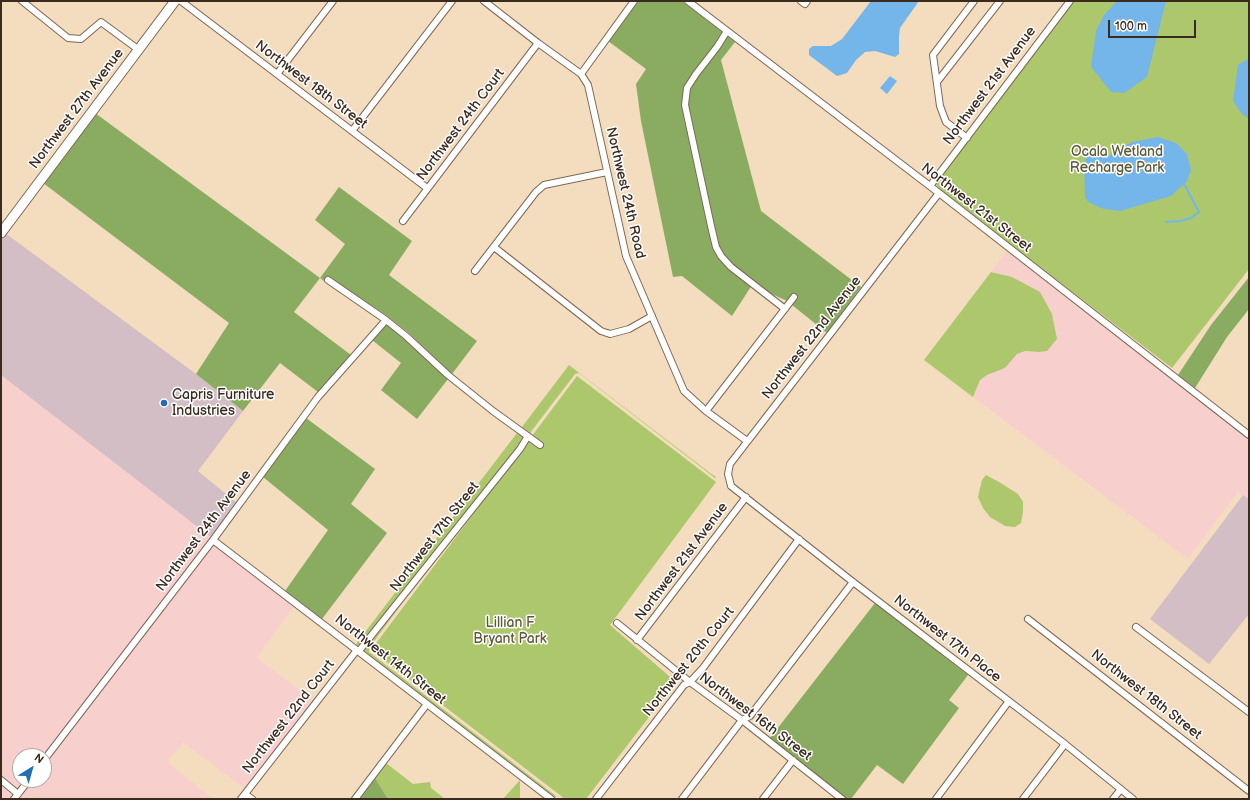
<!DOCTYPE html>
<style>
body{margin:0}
#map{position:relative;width:1250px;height:800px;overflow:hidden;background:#f4dcbe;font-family:"Balsamiq Sans",sans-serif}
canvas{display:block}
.frame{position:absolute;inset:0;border:2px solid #3b2a1e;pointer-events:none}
.north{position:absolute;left:12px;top:748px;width:40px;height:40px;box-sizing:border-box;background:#fff;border:1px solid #b1aaa5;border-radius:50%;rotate:37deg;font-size:11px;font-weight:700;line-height:16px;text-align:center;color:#3b2a1e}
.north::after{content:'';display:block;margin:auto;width:14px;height:18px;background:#1f6fb2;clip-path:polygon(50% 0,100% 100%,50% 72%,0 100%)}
.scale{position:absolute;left:1108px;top:20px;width:88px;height:18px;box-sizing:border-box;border:2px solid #3b2a1e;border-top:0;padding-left:5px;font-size:12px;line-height:14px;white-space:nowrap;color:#3b2a1e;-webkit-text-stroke:3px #fff;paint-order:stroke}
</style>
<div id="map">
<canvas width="1250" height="800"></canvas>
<div class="frame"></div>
<div class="north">N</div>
<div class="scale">100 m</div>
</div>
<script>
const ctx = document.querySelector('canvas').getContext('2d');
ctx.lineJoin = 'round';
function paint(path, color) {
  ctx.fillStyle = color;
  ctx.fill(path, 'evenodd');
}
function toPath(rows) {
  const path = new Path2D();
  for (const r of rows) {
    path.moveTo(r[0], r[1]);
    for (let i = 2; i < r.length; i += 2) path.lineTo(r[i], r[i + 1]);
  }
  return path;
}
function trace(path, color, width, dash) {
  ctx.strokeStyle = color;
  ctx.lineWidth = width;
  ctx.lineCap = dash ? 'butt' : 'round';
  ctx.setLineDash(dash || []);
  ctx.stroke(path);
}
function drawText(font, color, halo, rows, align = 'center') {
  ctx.font = font + ' "Balsamiq Sans",sans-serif';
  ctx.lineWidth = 3;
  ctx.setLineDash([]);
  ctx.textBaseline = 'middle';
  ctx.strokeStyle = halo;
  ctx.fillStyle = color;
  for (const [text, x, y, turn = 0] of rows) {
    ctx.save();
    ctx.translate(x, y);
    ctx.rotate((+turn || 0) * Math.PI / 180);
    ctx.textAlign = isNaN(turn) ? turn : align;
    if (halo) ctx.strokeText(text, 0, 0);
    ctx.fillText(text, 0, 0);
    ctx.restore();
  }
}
const built = toPath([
 [1007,251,1249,439,1249,499,1238,492,1188,559,973,397,980,380,987,375,1005,368,1017,354,1025,351,1039,352,1012,277,991,272],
 [1,375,212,538,43,756,20,756,20,780,25,780,18,789,1,775],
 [214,545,294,606,257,658,313,700,301,716,245,789,183,742,167,762,213,799,18,799,32,780,44,780,44,765],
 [1,784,13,795,10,799,1,799]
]);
const industrial = toPath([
 [5,233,196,374,243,411,198,471,237,503,212,538,1,375,1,238],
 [1243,495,1249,499,1249,614,1209,664,1150,619]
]);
const green = toPath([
 [1074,1,1249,1,1249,269,1172,368,986,226,939,188,936,184,939,177],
 [991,272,1012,277,1040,292,1052,314,1057,339,1047,351,1039,352,1025,351,1017,354,1005,368,987,375,980,380,973,397,924,360],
 [569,365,710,473,716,477,715,478,579,373,575,374,530,433,522,427],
 [577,376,716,482,610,625,676,682,586,799,565,799,371,650],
 [517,433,524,437,518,447,359,647,356,644],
 [986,475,999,482,1018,494,1023,502,1023,512,1021,523,1015,527,1005,526,990,517,983,508,978,497,982,480],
 [404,601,369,648,369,652,556,796,555,798,364,651],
 [386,763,413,784,430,782,431,788,445,799,388,799,375,778],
 [520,780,520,799,503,799]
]);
const forest = toPath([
 [637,1,682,1,735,42,721,60,761,211,861,287,827,333,787,301,752,285,732,316,682,276,673,277,641,121,636,84,646,69,608,41],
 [95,113,320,278,345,244,315,220,339,187,412,241,389,275,477,341,452,374,409,333,386,315,327,276,324,281,320,278,294,312,351,355,318,392,280,363,243,411,196,374,229,323,43,183],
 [1249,277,1249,309,1227,337,1195,388,1178,375,1211,325],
 [386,324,404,339,448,379,417,419,381,390,401,363,372,340],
 [306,418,375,469,351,504,387,533,322,619,285,591,328,530,263,477],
 [875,603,968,675,949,700,959,708,903,784,877,765,851,799,847,799,770,738],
 [375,778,388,799,359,799]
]);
const water = toPath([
 [871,1,919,1,900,28,899,36,899,54,895,57,875,51,865,52,856,60,847,73,837,76,809,55,809,49,813,46,831,46,842,39],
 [1117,1,1166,1,1147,77,1124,93,1111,92,1091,67,1096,31,1104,15],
 [1249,58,1249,119,1242,114,1233,101,1238,65],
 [890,76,897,81,887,94,880,88],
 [1158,137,1176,143,1187,154,1191,170,1187,181,1171,196,1120,211,1104,209,1090,203,1085,198,1084,164,1087,155,1099,154,1108,156,1132,142]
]);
const stream = toPath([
 [1166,222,1180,221,1191,218,1199,212,1184,184]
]);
const street = toPath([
 [22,1,68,38,81,39,101,22,139,50],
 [181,1,427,188],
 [484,1,538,43,581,74],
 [634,1,581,74,588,85,626,256,684,391,706,411,747,441],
 [688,1,939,193,1249,435],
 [801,1,805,4,807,1],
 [727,31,717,47,696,74,687,88,685,105,694,147,711,226,716,247,721,256,731,267,785,309],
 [277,74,333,1],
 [937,82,1000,1],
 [352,131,452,1],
 [967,138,946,122,940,106,933,55,974,1],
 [930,186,1070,1],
 [939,193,730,464,728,474,731,486,853,582,1065,744,1133,799],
 [403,221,538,43],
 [494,247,601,331,610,334,629,329,652,316],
 [475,271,536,192,544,185,607,172],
 [328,280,386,320,406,336,448,375,493,411,540,445],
 [706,411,794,297],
 [213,540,551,799],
 [1028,619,1249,791],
 [617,623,690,682,742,720,842,799],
 [1136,627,1249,712],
 [637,640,746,497],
 [359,651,520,449,528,436],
 [44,760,213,540,318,397,386,320],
 [1,780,18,794],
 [245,794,252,799],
 [14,799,29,780],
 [241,799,357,650],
 [355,799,427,704],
 [596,799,684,685,690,682,703,668,799,539],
 [682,799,742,720,750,716,853,582],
 [763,799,793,760],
 [936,799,1009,701],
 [1023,799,1065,744],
 [1113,799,1121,789]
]);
const secondary = toPath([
 [1,233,175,1]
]);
const markers = [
 [164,403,4,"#1f6fb2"]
];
const streetNames = [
 ["Northwest 18th Street",311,85,37],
 ["Northwest 21st Avenue",990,86,-53],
 ["Northwest 27th Avenue",77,109,-53],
 ["Northwest 24th Court",461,125,-53],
 ["Northwest 24th Road",625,193,77],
 ["Northwest 21st Street",976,208,38],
 ["Northwest 22nd Avenue",812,338,-52],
 ["Northwest 24th Avenue",204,531,-53],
 ["Northwest 17th Street",435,537,-52],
 ["Northwest 21st Avenue",682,562,-53],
 ["Northwest 17th Place",947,639,38],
 ["Northwest 14th Street",390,660,38],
 ["Northwest 20th Court",689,662,-51],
 ["Northwest 18th Street",1146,695,38],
 ["Northwest 22nd Court",289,717,-52],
 ["Northwest 16th Street",755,717,37]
];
const parkNames = [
 ["Ocala Wetland",1117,152],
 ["Recharge Park",1117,168],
 ["Lillian F",510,623],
 ["Bryant Park",510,639]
];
const poiNames = [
 ["Capris Furniture",172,395],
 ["Industries",172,411]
];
paint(built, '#f7d0ce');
paint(industrial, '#d2bec4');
paint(green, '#adc76d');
paint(forest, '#8aac60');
paint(water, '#74b6e9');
trace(stream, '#74b6e9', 2);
trace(street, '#7c6856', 8);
trace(secondary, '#7c6856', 11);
trace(street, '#fff', 6);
trace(secondary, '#fff', 9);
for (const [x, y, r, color] of markers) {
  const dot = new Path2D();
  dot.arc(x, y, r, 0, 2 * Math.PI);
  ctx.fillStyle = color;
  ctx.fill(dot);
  trace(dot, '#fff', 1.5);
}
drawText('14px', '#3b2a1e', '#fff', streetNames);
drawText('14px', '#5d5936', '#fff', parkNames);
drawText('14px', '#3b2a1e', '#fff', poiNames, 'left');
</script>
